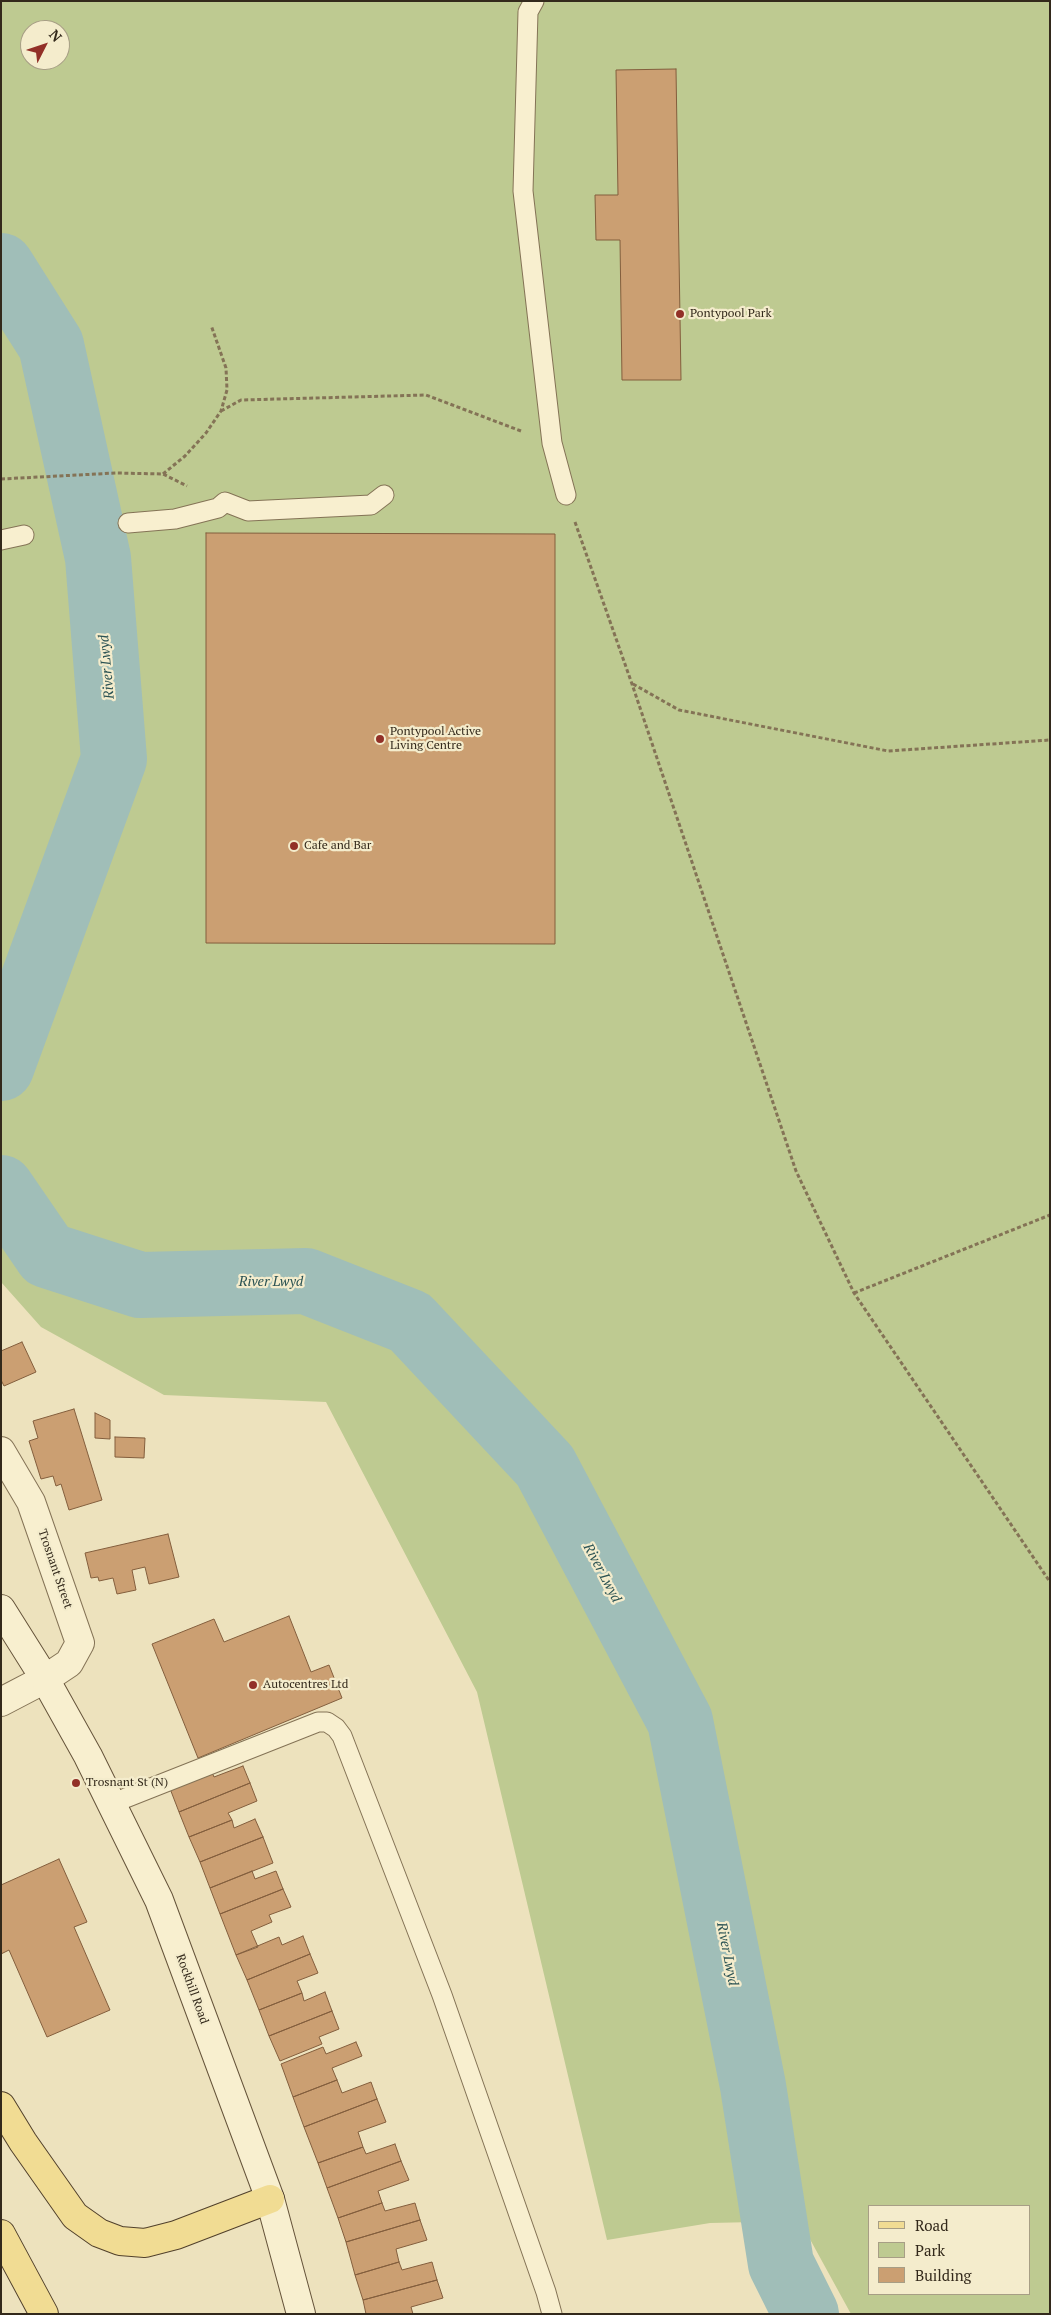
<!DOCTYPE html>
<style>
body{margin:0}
#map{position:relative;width:1051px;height:2315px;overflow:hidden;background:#ede2bd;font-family:"PT Serif",serif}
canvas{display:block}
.frame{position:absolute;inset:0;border:2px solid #33291b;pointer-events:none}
.legend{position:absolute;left:868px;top:2205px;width:162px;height:90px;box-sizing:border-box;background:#f4eccc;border:1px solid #a79e85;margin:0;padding:6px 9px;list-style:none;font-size:15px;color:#33291b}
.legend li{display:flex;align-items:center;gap:10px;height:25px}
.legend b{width:25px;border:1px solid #a79e85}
.north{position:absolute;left:20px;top:20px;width:50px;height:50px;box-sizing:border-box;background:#f4eccc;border:1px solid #a79e85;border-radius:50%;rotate:49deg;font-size:14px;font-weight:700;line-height:20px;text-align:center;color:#33291b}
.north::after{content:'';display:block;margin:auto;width:18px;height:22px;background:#923027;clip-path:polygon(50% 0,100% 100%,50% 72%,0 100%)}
</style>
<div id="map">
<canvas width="1051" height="2315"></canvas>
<div class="frame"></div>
<ul class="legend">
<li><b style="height:6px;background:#f1dc93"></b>Road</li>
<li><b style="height:14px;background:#beca91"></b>Park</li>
<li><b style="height:14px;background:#cb9f72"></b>Building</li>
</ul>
<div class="north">N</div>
</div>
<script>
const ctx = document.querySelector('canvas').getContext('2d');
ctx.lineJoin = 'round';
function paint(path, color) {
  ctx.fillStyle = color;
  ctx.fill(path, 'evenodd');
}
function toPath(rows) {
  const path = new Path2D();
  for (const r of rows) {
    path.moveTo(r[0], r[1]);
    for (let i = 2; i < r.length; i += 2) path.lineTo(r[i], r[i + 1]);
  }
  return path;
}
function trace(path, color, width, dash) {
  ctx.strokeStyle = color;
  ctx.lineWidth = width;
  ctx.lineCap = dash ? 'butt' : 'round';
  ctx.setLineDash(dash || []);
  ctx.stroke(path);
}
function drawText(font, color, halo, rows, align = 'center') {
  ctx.font = font + ' "PT Serif",serif';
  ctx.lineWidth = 4.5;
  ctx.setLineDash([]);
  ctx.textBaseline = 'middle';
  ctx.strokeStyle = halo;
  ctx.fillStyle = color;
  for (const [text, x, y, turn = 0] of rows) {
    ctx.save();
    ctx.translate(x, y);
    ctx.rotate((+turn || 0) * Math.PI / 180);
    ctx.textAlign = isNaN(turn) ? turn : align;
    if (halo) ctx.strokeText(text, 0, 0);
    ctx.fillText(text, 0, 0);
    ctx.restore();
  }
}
const green = toPath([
 [1,1,1050,1,1050,2314,851,2314,800,2221,710,2223,607,2240,477,1692,326,1402,164,1395,41,1327,1,1282],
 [30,30,60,30,60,60,30,60],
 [870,2206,1030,2206,1030,2294,870,2294]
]);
const river = toPath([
 [1,266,51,345,98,558,114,759,1,1068],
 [1,1188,47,1255,140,1285,306,1281,410,1322,545,1466,680,1721,753,2086,781,2264,806,2314]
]);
const building = toPath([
 [676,69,681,380,622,380,620,240,596,240,595,195,618,195,616,70,676,69],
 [206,533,555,534,555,944,206,943,206,533],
 [22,1342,36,1372,4,1386,1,1380,1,1351,22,1342],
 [74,1409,102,1500,69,1510,61,1484,56,1486,53,1476,41,1479,29,1441,38,1438,33,1421,74,1409],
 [95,1413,110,1420,110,1439,95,1438,95,1413],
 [115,1437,145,1438,144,1458,115,1457,115,1437],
 [168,1534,179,1577,149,1584,145,1567,132,1570,136,1590,117,1594,113,1578,99,1581,98,1577,91,1578,85,1553,168,1534],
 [289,1616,311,1672,329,1665,342,1698,198,1758,152,1644,214,1619,224,1642,289,1616],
 [243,1766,250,1783,179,1812,169,1786,211,1770,214,1777,243,1766],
 [250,1783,257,1801,228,1813,232,1820,189,1837,179,1812,250,1783],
 [255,1819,263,1837,200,1862,189,1837,232,1820,234,1828,255,1819],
 [263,1837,273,1863,210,1888,200,1862,263,1837],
 [59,1859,87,1922,74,1927,110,2010,47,2037,9,1950,1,1954,1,1885,59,1859],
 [252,1871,255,1879,276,1871,283,1889,220,1914,210,1888,252,1871],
 [283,1889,291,1907,269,1915,272,1922,251,1931,258,1947,236,1955,220,1914,283,1889],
 [303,1936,310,1954,247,1980,236,1955,279,1937,282,1945,303,1936],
 [310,1954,318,1973,297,1981,302,1993,259,2010,247,1980,310,1954],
 [325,1992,332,2011,269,2036,259,2010,302,1993,304,2001,325,1992],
 [332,2011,339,2029,319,2037,322,2044,280,2061,269,2036,332,2011],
 [356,2042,362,2056,332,2068,337,2080,293,2097,281,2064,323,2047,326,2054,356,2042],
 [337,2080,342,2093,371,2082,377,2099,304,2127,293,2097,337,2080],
 [377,2099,386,2122,358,2132,363,2147,318,2163,304,2127,377,2099],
 [395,2144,401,2161,327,2188,318,2163,363,2147,366,2154,395,2144],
 [401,2161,409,2180,378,2191,382,2203,338,2218,327,2188,401,2161],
 [382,2203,385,2211,415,2203,420,2220,346,2242,338,2218,382,2203],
 [420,2220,427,2240,396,2249,399,2262,355,2275,346,2242,420,2220],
 [399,2262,402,2270,432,2262,437,2280,363,2300,355,2275,399,2262],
 [437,2280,443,2298,411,2307,413,2314,366,2314,363,2300,437,2280]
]);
const path = toPath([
 [221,411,241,400,426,395,521,431],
 [163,474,185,456,206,433,221,411,227,390,226,368,211,325],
 [1,479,116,473,163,474,187,486],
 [575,522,632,684,796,1171,854,1293,1050,1582],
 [633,684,679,710,888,751,1050,740],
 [854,1293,1050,1215]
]);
const lane = toPath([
 [534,1,528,12,523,191,552,443,566,495],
 [128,523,175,519,218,508,225,502,248,511,371,505,384,495],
 [1,540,24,535],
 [113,1803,318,1722,327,1722,336,1728,342,1736,442,1995,546,2292,552,2314]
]);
const street = toPath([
 [1,1451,31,1502,80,1643,69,1663,45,1679,1,1702]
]);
const secondary = toPath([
 [1,1609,45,1679,88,1756,159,1900,270,2199,301,2314]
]);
const primary = toPath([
 [1,2106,23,2142,75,2216,99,2233,120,2241,145,2243,176,2235,270,2199],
 [1,2234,44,2314]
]);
const markers = [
 [680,314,5,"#923027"],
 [380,739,5,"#923027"],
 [294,846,5,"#923027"],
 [253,1685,5,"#923027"],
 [76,1783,5,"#923027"]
];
const poiNames = [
 ["Pontypool Park",690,314],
 ["Pontypool Active",390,732],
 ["Living Centre",390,746],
 ["Cafe and Bar",304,846],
 ["Autocentres Ltd",263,1685],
 ["Trosnant St (N)",86,1783]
];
const streetNames = [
 ["Trosnant Street",55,1569,71],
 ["Rockhill Road",192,1989,70]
];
const waterNames = [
 ["River Lwyd",107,667,-95],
 ["River Lwyd",271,1282],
 ["River Lwyd",602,1573,62],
 ["River Lwyd",727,1954,79]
];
paint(green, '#beca91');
trace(river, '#a0beb8', 66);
paint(building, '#cb9f72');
trace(building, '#835e3d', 1);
trace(lane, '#847356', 21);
trace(street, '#847356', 30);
trace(secondary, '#65533a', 30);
trace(primary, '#51402b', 30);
trace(path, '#847356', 3, [4, 2.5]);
trace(lane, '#f8efcf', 19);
trace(street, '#f8efcf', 28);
trace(secondary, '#f8efcf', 28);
trace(primary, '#f1dc93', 28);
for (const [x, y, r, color] of markers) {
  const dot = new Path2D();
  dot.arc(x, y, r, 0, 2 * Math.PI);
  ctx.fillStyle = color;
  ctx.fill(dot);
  trace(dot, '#f4eccc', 2);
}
drawText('12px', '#33291b', '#f4eccc', poiNames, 'left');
drawText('12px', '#33291b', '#f4eccc', streetNames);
drawText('italic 14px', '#2a5253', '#f4eccc', waterNames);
</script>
